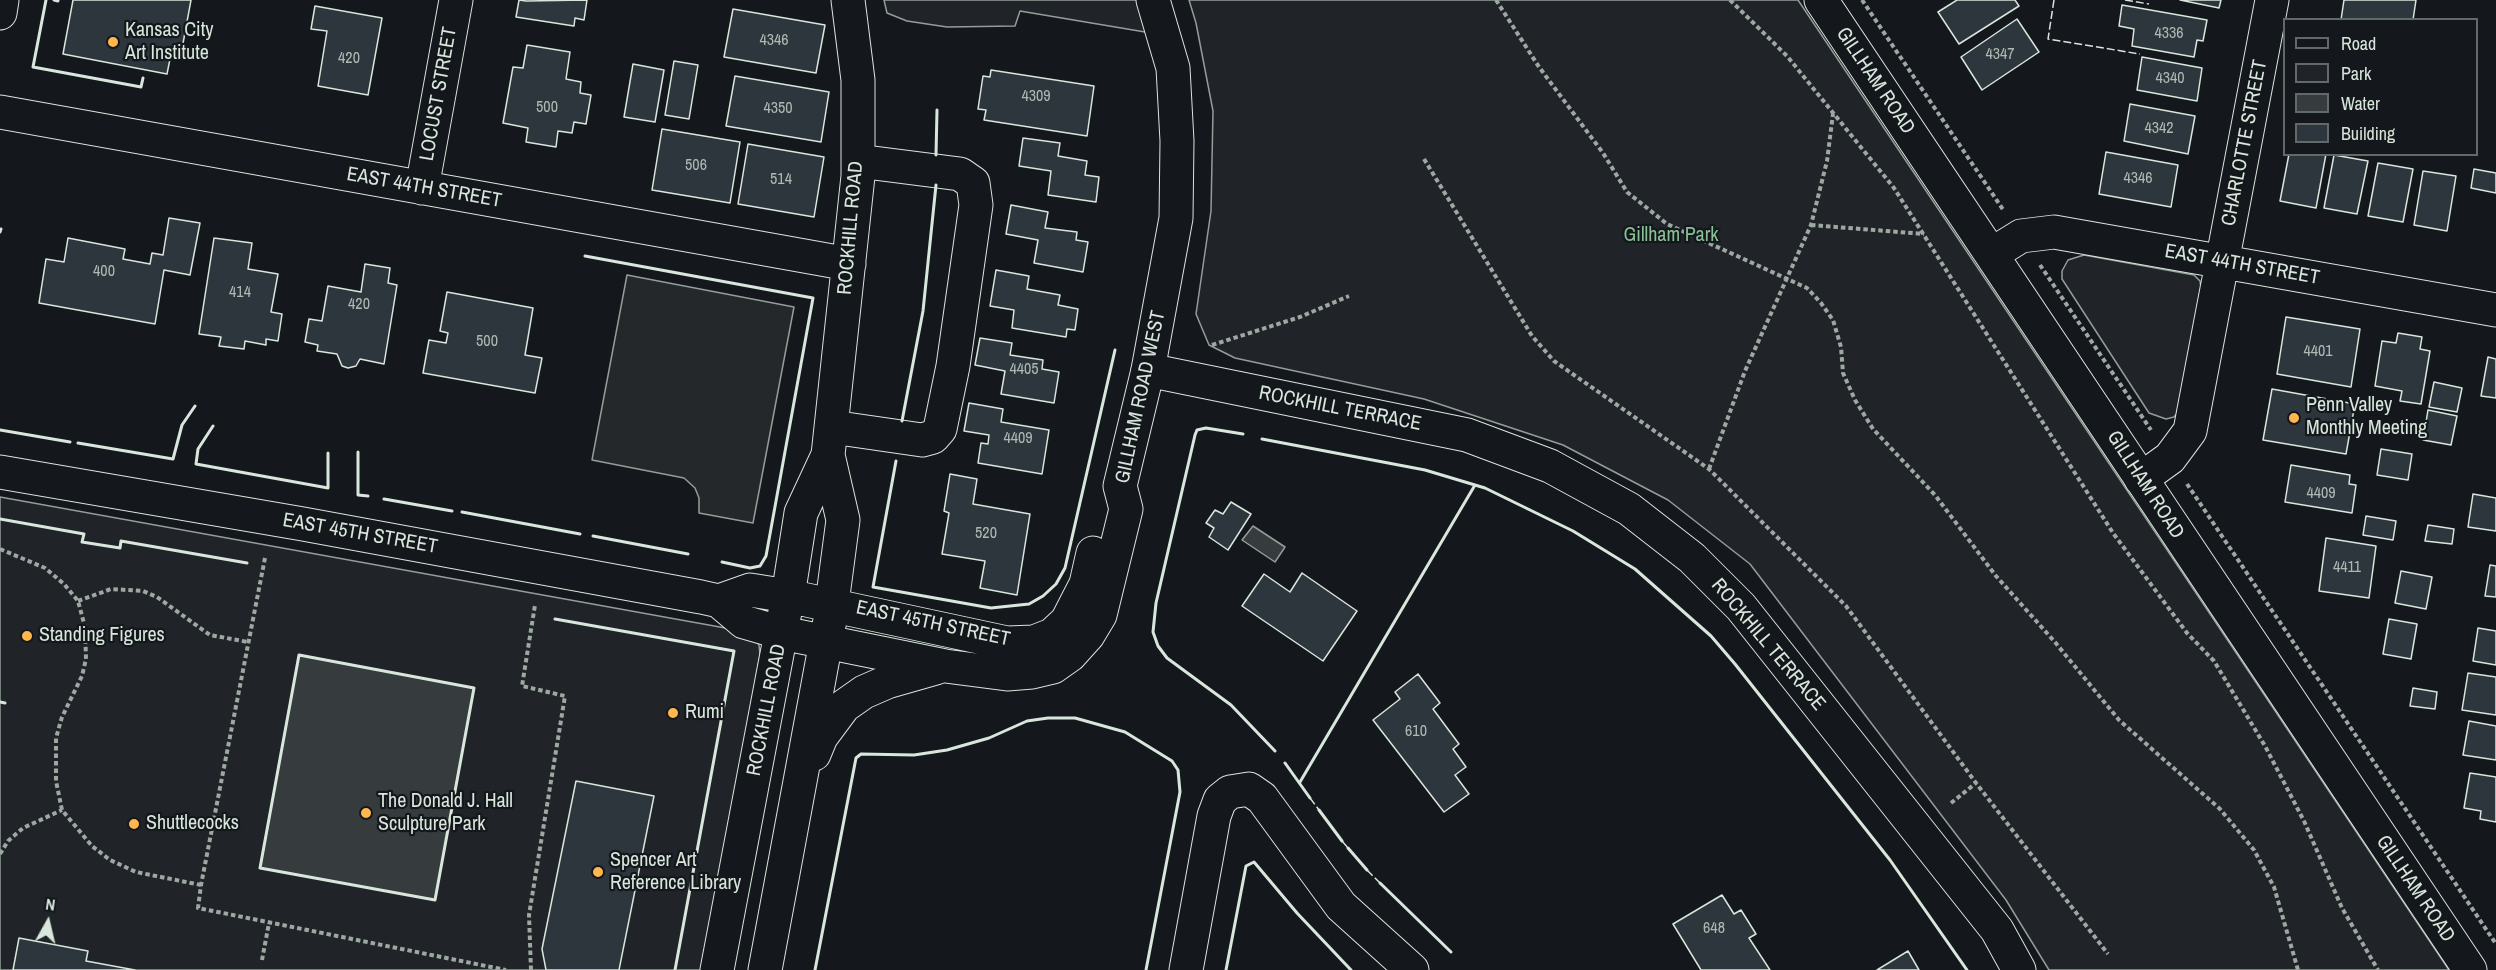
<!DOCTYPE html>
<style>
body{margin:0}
#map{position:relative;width:2496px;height:970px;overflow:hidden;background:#14181c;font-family:"Archivo Narrow",sans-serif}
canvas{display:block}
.legend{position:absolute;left:2283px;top:18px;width:195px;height:138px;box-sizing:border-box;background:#14181c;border:2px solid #626a69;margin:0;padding:8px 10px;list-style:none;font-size:18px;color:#d8e6dc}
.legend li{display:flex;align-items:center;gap:12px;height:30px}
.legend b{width:30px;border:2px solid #626a69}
.north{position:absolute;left:18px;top:892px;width:60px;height:60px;-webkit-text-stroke:4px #14181c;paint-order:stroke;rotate:8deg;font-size:16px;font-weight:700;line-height:24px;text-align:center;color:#d8e6dc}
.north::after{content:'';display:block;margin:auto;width:21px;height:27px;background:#d8e6dc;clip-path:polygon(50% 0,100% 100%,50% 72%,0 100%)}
</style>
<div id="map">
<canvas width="2496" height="970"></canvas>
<ul class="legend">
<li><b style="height:8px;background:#14181c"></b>Road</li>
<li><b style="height:16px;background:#202428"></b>Park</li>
<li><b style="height:16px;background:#363b3e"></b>Water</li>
<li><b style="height:16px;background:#2c363c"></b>Building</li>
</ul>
<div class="north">N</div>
</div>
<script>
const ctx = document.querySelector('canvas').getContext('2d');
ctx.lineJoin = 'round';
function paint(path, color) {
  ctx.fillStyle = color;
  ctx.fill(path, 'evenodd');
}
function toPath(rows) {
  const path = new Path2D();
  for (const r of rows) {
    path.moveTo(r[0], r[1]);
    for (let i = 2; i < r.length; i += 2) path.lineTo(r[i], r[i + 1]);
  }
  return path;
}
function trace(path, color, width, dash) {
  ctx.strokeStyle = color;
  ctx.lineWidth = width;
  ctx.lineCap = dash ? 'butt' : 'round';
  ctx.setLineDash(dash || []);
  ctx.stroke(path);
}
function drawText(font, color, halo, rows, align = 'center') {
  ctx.font = font + ' "Archivo Narrow",sans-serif';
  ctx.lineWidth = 4.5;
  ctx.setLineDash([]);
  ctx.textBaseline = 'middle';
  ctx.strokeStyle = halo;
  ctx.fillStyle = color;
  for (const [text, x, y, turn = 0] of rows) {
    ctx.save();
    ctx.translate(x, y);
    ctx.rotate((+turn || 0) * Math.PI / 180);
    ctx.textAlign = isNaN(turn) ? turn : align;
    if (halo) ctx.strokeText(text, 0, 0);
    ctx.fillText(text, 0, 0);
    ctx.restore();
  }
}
const green = toPath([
 [884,0,1141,0,1151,33,1020,11,1015,26,947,27,907,21,887,13,884,0],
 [1189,0,1798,0,2449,970,2049,970,2006,900,1750,564,1668,500,1563,445,1424,399,1235,358,1209,345,1196,314,1211,211,1213,111,1196,23,1189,0],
 [2084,255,2194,275,2200,281,2201,288,2180,410,2174,417,2166,419,2149,413,2062,279,2062,271,2068,260,2084,255],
 [0,497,742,631,753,637,759,645,760,655,703,970,0,970,0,497]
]);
const parking = toPath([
 [627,275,794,307,753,523,699,513,699,498,695,488,684,478,592,460,627,275]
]);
const water = toPath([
 [1253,526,1285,547,1275,562,1242,540,1253,526],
 [299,655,474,688,435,900,260,868,299,655]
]);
const building = toPath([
 [73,0,191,0,182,49,170,59,167,74,63,54,73,0],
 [519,0,526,1,587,0,584,20,575,18,574,26,516,17,519,0],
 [1957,0,2015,0,2019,6,1959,44,1938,12,1957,0],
 [2180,0,2221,0,2219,8,2180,0],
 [2344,0,2416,0,2413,20,2341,20,2344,0],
 [2122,5,2207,20,2203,41,2197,40,2194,57,2132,46,2134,29,2119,26,2122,5],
 [315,6,382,18,368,95,318,86,327,31,311,29,315,6],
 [733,9,825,25,816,73,724,57,733,9],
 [2017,19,2039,52,1982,90,1961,57,2017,19],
 [527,45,570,52,566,79,581,82,580,93,591,95,586,124,574,122,572,133,558,131,556,147,526,142,528,128,503,123,513,67,523,68,527,45],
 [2142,57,2202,68,2197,101,2137,90,2142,57],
 [674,61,698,65,689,119,665,115,674,61],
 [633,64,664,70,655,122,624,117,633,64],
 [991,70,1094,86,1087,136,984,120,986,110,978,109,983,76,990,77,991,70],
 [735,76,829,92,821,142,726,126,735,76],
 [2130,104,2195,116,2188,154,2124,141,2130,104],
 [662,129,740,142,730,203,652,190,662,129],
 [1023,138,1060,143,1058,156,1087,161,1085,175,1099,177,1096,202,1048,195,1051,171,1019,166,1023,138],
 [748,144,824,157,814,217,738,204,748,144],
 [2106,152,2178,165,2171,207,2099,194,2106,152],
 [2289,154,2326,154,2316,208,2280,201,2289,154],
 [2334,155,2368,161,2357,214,2324,208,2334,155],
 [2378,163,2413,169,2403,222,2368,216,2378,163],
 [2474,169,2496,173,2496,193,2471,188,2474,169],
 [2423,171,2456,176,2447,231,2414,225,2423,171],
 [1011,205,1048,212,1045,228,1077,232,1076,240,1088,242,1083,272,1034,263,1038,240,1006,234,1011,205],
 [169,218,200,223,190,275,164,270,155,324,39,303,46,259,64,262,68,238,125,249,123,259,150,264,152,253,163,255,169,218],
 [214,238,252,243,248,269,278,274,271,312,282,314,278,341,266,339,266,345,245,341,244,349,219,346,221,337,199,334,214,238],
 [365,264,390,268,388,283,397,285,384,364,360,359,356,366,348,368,342,366,337,354,317,351,318,345,305,342,309,319,322,321,328,286,361,292,365,264],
 [996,270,1029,276,1027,289,1060,295,1058,305,1078,309,1075,330,1067,329,1066,337,1012,328,1014,310,990,306,996,270],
 [447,292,533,308,525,355,542,358,535,393,423,373,429,340,446,343,448,333,440,331,447,292],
 [2286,317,2360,329,2351,387,2277,374,2286,317],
 [2398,333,2422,337,2420,349,2430,351,2421,404,2400,401,2402,391,2375,386,2382,341,2396,343,2398,333],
 [980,338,1012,343,1010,355,1043,360,1042,369,1059,372,1054,403,1001,394,1005,371,975,365,980,338],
 [2488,357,2496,359,2496,398,2481,396,2488,357],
 [2434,382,2462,388,2457,412,2429,407,2434,382],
 [2272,389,2355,404,2346,454,2263,440,2272,389],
 [969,403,1003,409,1001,422,1049,430,1042,474,978,463,981,443,988,444,989,435,964,431,969,403],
 [2428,410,2457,416,2451,445,2423,440,2428,410],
 [2381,449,2412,454,2408,480,2377,475,2381,449],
 [2291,465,2350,475,2349,484,2356,485,2352,513,2285,502,2291,465],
 [950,474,977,479,973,504,1030,514,1017,595,980,588,985,561,942,554,949,513,944,511,950,474],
 [2473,494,2496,498,2496,531,2468,527,2473,494],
 [1231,502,1251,514,1228,550,1209,537,1214,528,1206,523,1215,510,1223,514,1231,502],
 [2366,516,2396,521,2393,540,2363,535,2366,516],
 [2428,525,2454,529,2452,544,2425,541,2428,525],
 [2326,538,2376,546,2369,598,2319,591,2326,538],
 [2490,565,2496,566,2496,597,2485,596,2490,565],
 [2401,571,2432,577,2426,609,2395,603,2401,571],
 [1302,573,1357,611,1323,661,1242,606,1264,574,1290,592,1302,573],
 [2389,619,2417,624,2411,659,2383,654,2389,619],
 [2478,628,2496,631,2496,665,2473,661,2478,628],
 [2468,673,2496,677,2496,715,2462,710,2468,673],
 [1418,674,1440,703,1433,709,1459,744,1453,749,1466,767,1455,775,1469,794,1444,812,1373,720,1400,699,1395,692,1418,674],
 [2413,688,2437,692,2435,709,2410,706,2413,688],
 [2469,721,2496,726,2496,760,2463,755,2469,721],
 [2470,773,2496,777,2496,822,2480,819,2481,811,2464,808,2470,773],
 [576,781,654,796,619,970,546,970,542,949,576,781],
 [1722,895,1734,914,1741,910,1756,934,1749,938,1770,970,1701,970,1673,924,1722,895],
 [19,938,88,951,86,961,135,970,13,970,19,938],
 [1908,951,1919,970,1877,970,1908,951]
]);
const path = toPath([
 [1496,0,1539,67,1603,153,1627,192,1667,224,1807,288,1821,303,1833,320,1841,347,1843,373,1855,400,1873,429,1935,495,1996,576,2054,641,2119,720,2220,809,2254,850,2274,887,2298,970],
 [1730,0,1787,56,1894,188,2113,533,2187,633,2214,661,2265,746,2304,821,2342,908,2378,970],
 [1862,0,2004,211],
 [1424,159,1532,336,1554,361,1709,469,1846,606,1976,783,2108,954],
 [1811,225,1924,234],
 [2040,265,2151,430],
 [1212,345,1300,317,1349,296],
 [1709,469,1745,371,1811,225,1827,161,1833,114],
 [2187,484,2496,944],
 [0,549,45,568,64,584,78,601,85,627,86,659,82,676,62,717,56,738,56,781,62,810,92,846,110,860,136,872,201,885],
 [265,558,201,885,198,908,506,970],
 [78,601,111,589,143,591,157,597,210,635,248,642],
 [1951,803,1976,783],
 [0,854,8,841,23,828,62,810],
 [262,960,269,923],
 [531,970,529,915,565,696,522,686,535,605]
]);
const minor = toPath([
 [0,13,2,0],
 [0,112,849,264],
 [422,188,456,0],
 [1992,254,2021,236,2054,232,2496,310],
 [1148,370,1467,435,1550,466,1629,509,1692,558,1741,607,1997,930,2019,970],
 [832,427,922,440,933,437,940,429,953,366,976,205,973,183,960,174,858,161],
 [828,455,843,520,832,603],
 [0,472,303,524,701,597,719,601,744,622,782,633],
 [2141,479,2170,458,2190,431,2272,0],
 [719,601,750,590,788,596,801,513,828,455,858,176,858,80,848,0],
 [1186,970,1214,816,1220,800,1230,792,1249,789,1262,798,1341,906,1412,970]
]);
const major = toPath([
 [1821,0,2470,970],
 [782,633,945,666,1007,674,1032,672,1053,667,1070,655,1088,635,1100,615,1126,509,1120,486,1148,370,1176,218,1177,141,1173,68,1153,0],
 [814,754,821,737,844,706,864,692,887,682,936,668],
 [717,970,788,596,1007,643,1034,642,1052,635,1067,621,1086,584,1093,553],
 [765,970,830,620]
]);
const fence = toPath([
 [2054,0,2048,39,2140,54],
 [2125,0,2149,4],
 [1310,798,1319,810],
 [1342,841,1348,848],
 [1367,870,1380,883]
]);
const wall = toPath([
 [46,0,33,67,141,87,143,78],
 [54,0,58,1],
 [936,155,937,110],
 [0,232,1,229],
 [585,256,813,298,766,556,760,566,750,568,722,562],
 [902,421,923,311,936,185],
 [213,426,198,449,196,464,328,488,328,453],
 [0,430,70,442],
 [1243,434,1206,428,1197,430,1195,435,1156,603,1153,632,1158,646,1167,658,1231,705,1275,751],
 [1262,439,1425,470,1485,488,1573,531,1635,569,1711,636,1735,664,1890,860,1967,970],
 [78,443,173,459,182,425,195,406],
 [358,452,358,495,368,496],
 [896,461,873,587,991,608,1029,604,1043,596,1056,584,1065,568,1115,350],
 [384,499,452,511],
 [462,512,580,534],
 [0,519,84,534,82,542,120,548,121,541,247,563],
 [593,536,688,554],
 [555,619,734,651,675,970],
 [299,655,474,688,435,900,260,868,299,655],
 [0,702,5,703],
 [1285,763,1310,798],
 [1300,782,1475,485],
 [1319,810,1342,841],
 [1348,848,1367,870],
 [1380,883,1451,952],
 [815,970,856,758,861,754,914,755,947,750,989,738,1027,721,1048,718,1075,718,1125,732,1172,761,1178,770,1180,792,1146,970],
 [1226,970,1246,866,1254,862,1297,913,1351,970]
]);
const markers = [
 [113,42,6,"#ffb74d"],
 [2294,418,6,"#ffb74d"],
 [27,636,6,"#ffb74d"],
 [673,713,6,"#ffb74d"],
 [366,813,6,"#ffb74d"],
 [134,824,6,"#ffb74d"],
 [598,872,6,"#ffb74d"]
];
const numberNames = [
 ["4336",2169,34],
 ["4346",774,41],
 ["4347",2000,55],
 ["420",349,59],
 ["4340",2170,79],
 ["4309",1036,97],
 ["500",547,108],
 ["4350",778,109],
 ["4342",2159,129],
 ["506",696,166],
 ["4346",2138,179],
 ["514",781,180],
 ["400",104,272],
 ["414",240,293],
 ["420",359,305],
 ["500",487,342],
 ["4401",2318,352],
 ["4405",1024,370],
 ["4409",1018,439],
 ["4409",2321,494],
 ["520",986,534],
 ["4411",2347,568],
 ["610",1416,732],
 ["648",1714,929]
];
const poiNames = [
 ["Kansas City",125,31],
 ["Art Institute",125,54],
 ["Penn Valley",2306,406],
 ["Monthly Meeting",2306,429],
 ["Standing Figures",39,636],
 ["Rumi",685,713],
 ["The Donald J. Hall",378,802],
 ["Sculpture Park",378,825],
 ["Shuttlecocks",146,824],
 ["Spencer Art",610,861],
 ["Reference Library",610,884]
];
const streetNames = [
 ["GILLHAM ROAD",1875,81,56],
 ["LOCUST STREET",439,94,-80],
 ["CHARLOTTE STREET",2245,143,-79],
 ["EAST 44TH STREET",424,188,10],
 ["ROCKHILL ROAD",851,228,-85],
 ["EAST 44TH STREET",2242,265,10],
 ["GILLHAM ROAD WEST",1141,397,-78],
 ["ROCKHILL TERRACE",1340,409,11],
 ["GILLHAM ROAD",2145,485,57],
 ["EAST 45TH STREET",360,534,10],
 ["EAST 45TH STREET",933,624,12],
 ["ROCKHILL TERRACE",1768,645,50],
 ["ROCKHILL ROAD",767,710,-79],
 ["GILLHAM ROAD",2415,889,56]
];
const parkNames = [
 ["Gillham Park",1671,236]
];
paint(green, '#202428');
trace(green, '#939e99', 1.5);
paint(parking, '#24282b');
trace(parking, '#939e99', 1.5);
paint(water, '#363b3e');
trace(water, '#939e99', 1.5);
paint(building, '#2c363c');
trace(building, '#d8e6dc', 1.5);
trace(minor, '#d8e6dc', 35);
trace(major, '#d8e6dc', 35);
trace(path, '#9da8a2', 4, [4.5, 3]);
trace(minor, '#14181c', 33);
trace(major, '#14181c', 33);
trace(fence, '#d8e6dc', 1.5, [8, 3]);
trace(wall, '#d8e6dc', 3);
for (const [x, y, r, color] of markers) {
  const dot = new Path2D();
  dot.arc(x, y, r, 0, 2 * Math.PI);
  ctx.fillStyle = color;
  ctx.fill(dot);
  trace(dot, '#14181c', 2);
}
drawText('16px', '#adbab4', null, numberNames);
drawText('20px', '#d8e6dc', '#14181c', poiNames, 'left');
drawText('20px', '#d8e6dc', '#14181c', streetNames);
drawText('20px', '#8ac095', '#14181c', parkNames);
</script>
